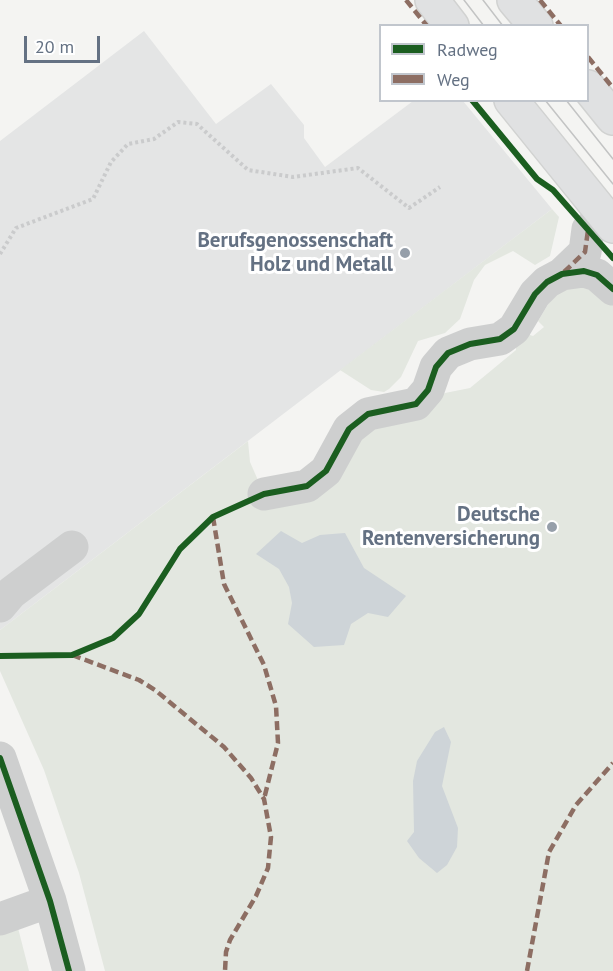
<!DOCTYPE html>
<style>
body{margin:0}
#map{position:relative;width:613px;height:971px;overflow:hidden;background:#f4f4f2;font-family:"PT Sans",sans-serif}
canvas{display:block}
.legend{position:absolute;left:379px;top:24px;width:210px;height:78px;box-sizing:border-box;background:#fff;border:2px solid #c1c6cd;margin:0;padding:8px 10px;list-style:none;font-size:18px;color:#647183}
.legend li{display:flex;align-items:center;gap:12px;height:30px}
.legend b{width:30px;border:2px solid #c1c6cd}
.scale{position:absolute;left:24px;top:36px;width:76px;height:27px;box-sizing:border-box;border:3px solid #647183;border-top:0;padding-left:8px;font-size:18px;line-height:21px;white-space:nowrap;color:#647183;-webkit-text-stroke:4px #fff;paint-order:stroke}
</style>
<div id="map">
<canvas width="613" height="971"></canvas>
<ul class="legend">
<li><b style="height:8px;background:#1b5e20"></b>Radweg</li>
<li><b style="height:8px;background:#8d6e63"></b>Weg</li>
</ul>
<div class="scale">20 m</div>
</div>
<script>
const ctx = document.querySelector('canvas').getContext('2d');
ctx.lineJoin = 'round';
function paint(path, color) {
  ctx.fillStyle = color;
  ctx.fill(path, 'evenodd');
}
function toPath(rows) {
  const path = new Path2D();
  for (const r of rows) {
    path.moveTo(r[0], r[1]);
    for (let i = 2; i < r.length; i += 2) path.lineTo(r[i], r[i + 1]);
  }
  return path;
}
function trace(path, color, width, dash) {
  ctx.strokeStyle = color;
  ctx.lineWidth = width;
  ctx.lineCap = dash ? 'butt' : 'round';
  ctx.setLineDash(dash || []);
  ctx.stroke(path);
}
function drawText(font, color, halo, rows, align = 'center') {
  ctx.font = font + ' "PT Sans",sans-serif';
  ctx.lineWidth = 6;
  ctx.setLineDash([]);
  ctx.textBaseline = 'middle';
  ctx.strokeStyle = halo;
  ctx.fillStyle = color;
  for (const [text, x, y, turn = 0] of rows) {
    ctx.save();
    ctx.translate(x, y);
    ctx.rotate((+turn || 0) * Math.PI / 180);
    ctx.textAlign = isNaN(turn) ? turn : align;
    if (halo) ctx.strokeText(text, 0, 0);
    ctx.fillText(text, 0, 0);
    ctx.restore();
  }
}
const built = toPath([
 [144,31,216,124,271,84,304,125,304,138,325,167,413,101,463,101,552,209,0,630,0,141]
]);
const green = toPath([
 [552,209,559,217,550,256,535,265,513,251,485,265,474,280,460,319,445,333,418,341,401,377,389,389,384,392,371,390,340,370],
 [563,280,613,297,613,971,105,971,79,873,44,770,0,671,0,630,248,441,250,462,264,494,345,443,445,393,470,388,516,350,516,344,527,334,533,336,544,327,538,321],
 [16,920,29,971,0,971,0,925]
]);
const water = toPath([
 [281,531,302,543,320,535,345,533,364,568,406,596,388,617,368,613,351,624,344,645,314,647,288,624,292,603,289,587,279,569,256,554],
 [444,727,451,742,442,786,458,828,457,847,447,865,437,873,419,858,407,841,414,832,413,781,417,761,435,732]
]);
const path = toPath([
 [0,254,16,228,93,199,111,162,128,144,154,139,178,122,197,124,248,170,293,177,358,168,409,208,440,187]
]);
const minor = toPath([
 [562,274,585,252,588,229],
 [264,494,307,486,326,471,349,429,368,414,416,404,428,390,436,367,448,353,470,344,500,339,514,329,535,294,547,282,562,274,584,271,597,275,613,289],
 [0,606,11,593,72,547],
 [0,758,50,901,69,971],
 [0,919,50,901]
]);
const major = toPath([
 [432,0,452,26],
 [514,0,536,26],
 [588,87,613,118],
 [511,100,613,226]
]);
const tram = toPath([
 [464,0,484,26],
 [483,0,503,26],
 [545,100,613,184],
 [566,100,613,159]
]);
const quiet = toPath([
 [406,0,427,26],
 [540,0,561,26],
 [588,57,613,88],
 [564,272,585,252,588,230],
 [213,517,224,584,264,665,276,706,278,743,264,799],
 [72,655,139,680,155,690,224,747,251,778,264,799,271,837,268,868,256,896,230,940,226,952,225,971],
 [527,971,549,852,576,805,613,763]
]);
const cycleway = toPath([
 [472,100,537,179,553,190,613,258],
 [0,656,72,655,113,638,139,614,180,549,213,517,264,494,307,486,326,471,349,429,368,414,416,404,428,390,436,367,448,353,470,344,500,339,514,329,535,294,547,282,562,274,584,271,597,275,613,289],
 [0,758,50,901,69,971]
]);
const markers = [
 [405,253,6,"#969faa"],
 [552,527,6,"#969faa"]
];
const poiNames = [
 ["Berufsgenossenschaft",393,241],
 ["Holz und Metall",393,265],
 ["Deutsche",540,515],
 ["Rentenversicherung",540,539]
];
paint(built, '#e4e5e5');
paint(green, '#e3e7e0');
paint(water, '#ced4d8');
trace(major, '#d1d2d1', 36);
trace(path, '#cacbcc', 4, [3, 3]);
trace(minor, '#cecfcf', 33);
trace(major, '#e0e1e2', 33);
trace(tram, '#c3c4c4', 1.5);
trace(quiet, '#8d6e63', 4.5, [9, 4.5]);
trace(cycleway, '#1b5e20', 6);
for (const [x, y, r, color] of markers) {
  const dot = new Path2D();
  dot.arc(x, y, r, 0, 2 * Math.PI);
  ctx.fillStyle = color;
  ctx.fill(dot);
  trace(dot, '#fff', 2);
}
drawText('bold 21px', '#647183', '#fff', poiNames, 'right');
</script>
